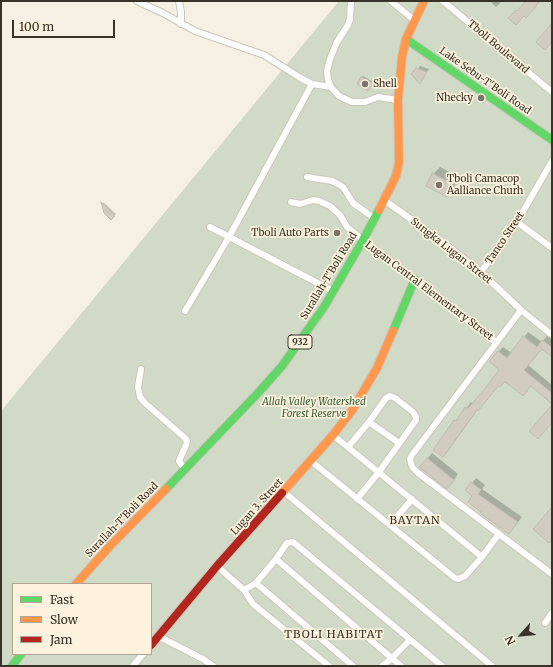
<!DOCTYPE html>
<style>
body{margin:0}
#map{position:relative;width:553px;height:667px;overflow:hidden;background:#f6f0e4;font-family:Merriweather,serif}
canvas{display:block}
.frame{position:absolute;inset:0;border:2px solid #383228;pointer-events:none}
.legend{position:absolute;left:12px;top:583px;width:140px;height:72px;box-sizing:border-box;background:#fdf2dd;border:1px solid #aea595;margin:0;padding:5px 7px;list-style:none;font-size:12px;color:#383228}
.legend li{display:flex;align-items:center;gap:8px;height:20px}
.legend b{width:20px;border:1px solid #aea595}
.north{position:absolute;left:501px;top:615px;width:40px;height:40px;-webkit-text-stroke:3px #fdf2dd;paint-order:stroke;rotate:243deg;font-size:11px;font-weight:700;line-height:16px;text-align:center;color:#383228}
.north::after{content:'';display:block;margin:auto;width:14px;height:18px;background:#383228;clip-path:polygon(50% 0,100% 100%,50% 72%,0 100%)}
.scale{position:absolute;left:12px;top:20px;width:103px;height:18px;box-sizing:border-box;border:2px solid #383228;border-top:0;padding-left:5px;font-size:12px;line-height:14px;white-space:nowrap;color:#383228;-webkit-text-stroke:3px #fdf2dd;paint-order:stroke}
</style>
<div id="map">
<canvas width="553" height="667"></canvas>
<div class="frame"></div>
<ul class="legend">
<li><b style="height:5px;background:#63d668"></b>Fast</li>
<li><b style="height:5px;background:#ff974d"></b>Slow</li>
<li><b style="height:5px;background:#b3261e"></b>Jam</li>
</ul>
<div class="north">N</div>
<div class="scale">100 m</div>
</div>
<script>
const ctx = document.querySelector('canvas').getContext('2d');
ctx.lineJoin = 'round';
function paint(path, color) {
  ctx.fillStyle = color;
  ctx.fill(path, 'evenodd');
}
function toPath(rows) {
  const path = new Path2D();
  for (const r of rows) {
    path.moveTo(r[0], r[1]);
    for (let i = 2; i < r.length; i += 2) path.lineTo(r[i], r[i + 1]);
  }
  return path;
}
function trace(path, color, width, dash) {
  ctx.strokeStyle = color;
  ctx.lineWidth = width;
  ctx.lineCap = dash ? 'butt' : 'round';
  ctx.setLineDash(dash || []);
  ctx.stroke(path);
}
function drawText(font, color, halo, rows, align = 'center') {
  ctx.font = font + ' Merriweather,serif';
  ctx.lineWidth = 3.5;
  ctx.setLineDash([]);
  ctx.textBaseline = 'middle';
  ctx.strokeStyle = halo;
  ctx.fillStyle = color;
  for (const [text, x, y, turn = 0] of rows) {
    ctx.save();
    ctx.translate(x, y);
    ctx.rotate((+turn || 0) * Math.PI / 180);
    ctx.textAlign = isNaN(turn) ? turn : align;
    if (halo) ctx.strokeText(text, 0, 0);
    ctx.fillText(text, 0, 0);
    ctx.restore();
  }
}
const green = toPath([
 [339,1,552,1,552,666,1,666,1,411],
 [13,584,151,584,151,654,13,654]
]);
const shadow = toPath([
 [490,1,502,1,496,7],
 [420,66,429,69,420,83,412,74],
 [363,76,373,82,369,89,358,84],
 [440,167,459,177,453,189,446,196,433,174],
 [103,202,116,214,111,218,104,212],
 [528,332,542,342,548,335,552,339,552,356,543,348,528,365,552,385,552,402,531,385,523,394,506,381,499,385,477,410,448,451,443,456,455,421,460,416,471,402,473,404,500,370,498,352,503,347,512,353],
 [432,453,458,474,452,483,421,467],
 [476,478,485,485,482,489,522,517,509,533,482,512,472,483]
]);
const building = toPath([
 [526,1,540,1,526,18,524,16,516,25,508,18,516,10,517,11,526,1],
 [552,23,552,42,545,50,536,42,552,23],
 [416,68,427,72,420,84,411,74,416,68],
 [361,77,373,83,368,91,357,84,361,77],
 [432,173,453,184,447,197,426,186,432,173],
 [101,202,115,216,111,220,104,213,101,202],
 [523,336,537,347,542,340,552,347,552,357,542,349,524,370,552,393,552,404,531,386,523,396,505,382,500,387,498,386,478,411,477,410,443,457,433,450,454,420,456,421,465,407,468,408,483,391,499,370,489,361,498,351,507,358,523,336],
 [552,405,552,423,538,439,529,431,552,405],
 [427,458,454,480,447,489,419,467,427,458],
 [471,482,481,490,478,494,518,522,509,534,480,513,481,512,468,502,472,496,465,490,471,482],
 [552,507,552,539,549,543,533,529,552,507]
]);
const street = toPath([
 [137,1,163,13,195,31,264,55,299,77,312,84,331,87],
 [179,1,181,12,181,24],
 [351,1,350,19,348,25,337,42,330,59,327,71,328,80,331,87,339,96,352,102,365,102,378,97,398,100],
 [391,1,414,20],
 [443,1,552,92],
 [307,177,332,181,338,184,343,187,353,203,374,218],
 [384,200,443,242,481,272,521,310,552,335],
 [291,202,300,204,313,200,319,201,330,206,340,215,347,227,363,240,496,342],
 [517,222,552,248],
 [210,227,333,291],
 [481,272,517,222,552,161],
 [521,310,412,455,410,459,411,464,413,468,418,473,552,574],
 [185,311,229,237,312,84],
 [141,369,138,387,140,397,145,403,185,438,187,441,186,445,179,461,185,470],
 [333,435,482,557],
 [348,447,369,422,399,443],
 [311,461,455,578,458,579,465,576,482,557,498,535],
 [284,492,492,666],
 [357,499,379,472,416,420,416,417,413,412,395,398,390,396,386,398,369,422],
 [390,525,412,499],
 [276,559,401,666],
 [217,566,244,590,253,604,329,666],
 [256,583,353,666],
 [244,590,256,583,276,559,287,543,293,542,442,666],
 [545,623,552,613],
 [158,636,203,659,213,666],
 [133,666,143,654],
 [382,666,392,658,410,640]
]);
const fast = toPath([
 [406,39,552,140],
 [393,331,415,279],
 [166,489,258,393,282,366,324,307,363,240,379,210],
 [12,666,21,654]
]);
const slow = toPath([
 [379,210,396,176,399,162,398,100,402,57,406,39,424,1],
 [282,493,333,435,353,409,377,368,393,331],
 [76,584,110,546,166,489]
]);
const jam = toPath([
 [151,645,217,566,282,493]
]);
const markers = [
 [365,84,4,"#7a746a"],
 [481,98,4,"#7a746a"],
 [439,185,4,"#7a746a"],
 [337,233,4,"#7a746a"]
];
const shields = [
 [300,342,24]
];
const shieldNames = [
 ["932",300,342]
];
const streetNames = [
 ["Tboli Boulevard",498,47,40],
 ["Lake Sebu-T'Boli Road",485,81,35],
 ["Tanco Street",505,238,-56],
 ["Sungka Lugan Street",451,251,38],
 ["Surallah-T'Boli Road",329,276,-59],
 ["Lugan Central Elementary Street",429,291,37],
 ["Lugan 3. Street",257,507,-48],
 ["Surallah-T'Boli Road",122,520,-46]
];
const poiNames = [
 ["Shell",373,84],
 ["Nhecky",473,98,"right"],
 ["Tboli Camacop",447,179],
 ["Aalliance Churh",447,191],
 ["Tboli Auto Parts",329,233,"right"]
];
const parkNames = [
 ["Allah Valley Watershed",314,402],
 ["Forest Reserve",314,414]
];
const neighbourhoodNames = [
 ["BAYTAN",415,521],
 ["TBOLI HABITAT",334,635]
];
paint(green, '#d0dac7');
paint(shadow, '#0003');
paint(building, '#d2ccc0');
trace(building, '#c1bcb1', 1);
trace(street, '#ccc6bc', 8);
trace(fast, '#ccc6bc', 10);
trace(slow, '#ccc6bc', 10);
trace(jam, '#ccc6bc', 10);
trace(street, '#fefdfb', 6);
trace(fast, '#63d668', 8);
trace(slow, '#ff974d', 8);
trace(jam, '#b3261e', 8);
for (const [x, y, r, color] of markers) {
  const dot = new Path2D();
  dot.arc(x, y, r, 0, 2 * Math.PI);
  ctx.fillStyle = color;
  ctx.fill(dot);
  trace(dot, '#fdf2dd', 1.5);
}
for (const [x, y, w] of shields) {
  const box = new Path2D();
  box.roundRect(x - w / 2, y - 7, w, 14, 3);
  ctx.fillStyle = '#fdf2dd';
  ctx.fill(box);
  trace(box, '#383228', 1);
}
drawText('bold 9px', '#383228', null, shieldNames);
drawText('10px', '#383228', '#fdf2dd', streetNames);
drawText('10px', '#383228', '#fdf2dd', poiNames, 'left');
drawText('italic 10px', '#355f37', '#fdf2dd', parkNames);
ctx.letterSpacing = '1px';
drawText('11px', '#383228', '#fdf2dd', neighbourhoodNames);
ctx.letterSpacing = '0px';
</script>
